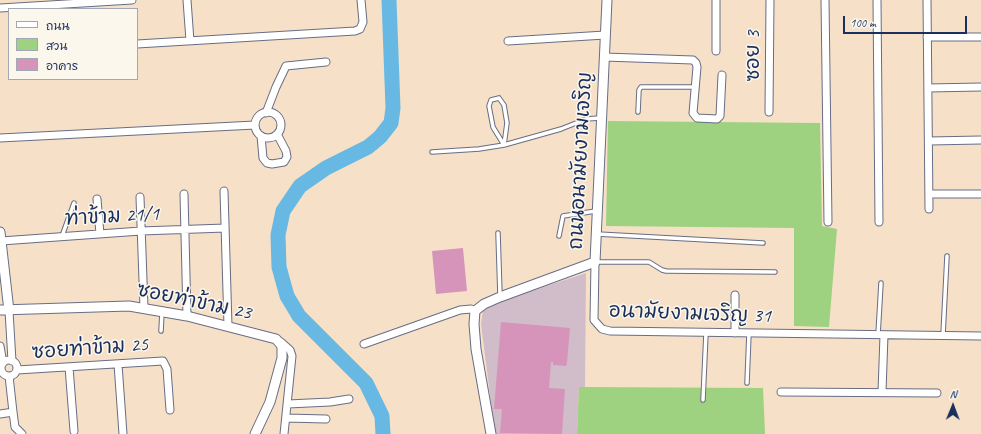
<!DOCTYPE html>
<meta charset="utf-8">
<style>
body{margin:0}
#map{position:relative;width:981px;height:434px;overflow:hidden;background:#f6e1c8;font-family:Caveat,"Playpen Sans Thai",sans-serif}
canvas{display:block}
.legend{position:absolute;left:8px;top:8px;width:130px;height:72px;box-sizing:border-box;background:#fbf7ec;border:1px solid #a1a7b3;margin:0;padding:5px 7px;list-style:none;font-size:12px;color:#1b2f5e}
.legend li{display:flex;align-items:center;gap:8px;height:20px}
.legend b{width:20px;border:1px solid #a1a7b3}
.north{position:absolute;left:933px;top:386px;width:40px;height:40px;-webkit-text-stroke:3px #fbf7ec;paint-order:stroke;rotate:1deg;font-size:11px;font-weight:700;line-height:16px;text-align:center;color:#1b2f5e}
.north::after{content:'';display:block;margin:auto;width:14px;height:18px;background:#1b2f5e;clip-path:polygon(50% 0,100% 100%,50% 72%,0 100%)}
.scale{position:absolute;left:843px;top:16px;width:124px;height:18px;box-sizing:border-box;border:2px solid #1b2f5e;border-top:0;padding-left:5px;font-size:12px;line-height:14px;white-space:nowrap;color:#1b2f5e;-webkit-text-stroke:3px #fbf7ec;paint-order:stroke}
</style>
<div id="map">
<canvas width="981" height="434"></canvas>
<ul class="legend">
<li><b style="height:5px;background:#fff"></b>ถนน</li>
<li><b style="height:11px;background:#9ed180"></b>สวน</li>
<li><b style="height:11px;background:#d794bb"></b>อาคาร</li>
</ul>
<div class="north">N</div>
<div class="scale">100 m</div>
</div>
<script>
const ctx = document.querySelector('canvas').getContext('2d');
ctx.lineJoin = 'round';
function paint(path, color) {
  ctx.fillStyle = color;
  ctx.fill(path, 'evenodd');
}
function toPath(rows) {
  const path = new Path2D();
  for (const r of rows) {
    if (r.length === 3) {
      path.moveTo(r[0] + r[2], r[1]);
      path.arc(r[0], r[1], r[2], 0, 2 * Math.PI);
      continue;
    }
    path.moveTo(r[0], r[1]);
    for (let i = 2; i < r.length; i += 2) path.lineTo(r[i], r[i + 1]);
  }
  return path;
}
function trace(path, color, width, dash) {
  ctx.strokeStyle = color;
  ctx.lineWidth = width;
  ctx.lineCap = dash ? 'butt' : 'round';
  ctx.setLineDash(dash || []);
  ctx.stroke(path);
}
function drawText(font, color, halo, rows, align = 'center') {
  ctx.font = font + ' Caveat,"Playpen Sans Thai",sans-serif';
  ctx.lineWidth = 3;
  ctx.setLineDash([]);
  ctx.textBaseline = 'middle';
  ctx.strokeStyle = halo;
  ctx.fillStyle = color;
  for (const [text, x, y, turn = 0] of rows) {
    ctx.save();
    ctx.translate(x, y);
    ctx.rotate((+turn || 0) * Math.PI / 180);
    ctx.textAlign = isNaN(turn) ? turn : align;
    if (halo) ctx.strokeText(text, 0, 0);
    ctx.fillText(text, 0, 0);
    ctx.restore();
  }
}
const industrial = toPath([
 [586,273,585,387,579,387,577,434,495,434,481,324,483,310,495,303]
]);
const green = toPath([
 [608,121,820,123,822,226,837,229,829,327,794,326,794,228,606,226],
 [579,387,763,388,765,434,577,434]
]);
const river = toPath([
 [383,434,382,416,366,383,299,316,287,296,279,267,278,235,283,211,300,186,326,168,368,147,380,137,391,123,393,108,389,0]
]);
const building = toPath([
 [463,248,467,291,436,294,432,251],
 [501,322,570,328,567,363,566,366,553,365,553,362,551,362,549,388,565,389,562,434,500,433,502,409,494,409]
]);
const service = toPath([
 [499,98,504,105,507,123,504,145,493,127,489,106,491,100,499,98],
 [638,112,639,90,641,87,695,87],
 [432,152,479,149,504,145,561,129,586,119,600,118],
 [498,233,500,296],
 [597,234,763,243],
 [62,236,74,203],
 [559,236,563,216,596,211],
 [596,262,649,262,662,270,666,271,775,272],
 [161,331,162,312],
 [878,335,881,283],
 [943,335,947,256],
 [747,383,749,333],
 [703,400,706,333]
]);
const minor = toPath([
 [187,0,190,41],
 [716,0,716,51],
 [825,0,828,222],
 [877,0,879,222],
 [927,0,929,209],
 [0,8,132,0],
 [927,37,981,37],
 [508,41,605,35],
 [137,44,355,31,360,29,363,22,361,0],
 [604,57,693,60,696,63,697,67,693,113,697,118,717,119,720,116,722,75],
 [928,88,981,87],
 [769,112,770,0],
 [268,125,13],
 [266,113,276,87,286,66,326,62],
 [261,136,263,158,267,163,272,164,284,162,287,157,286,151,277,134],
 [0,138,255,125],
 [929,141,981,140],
 [224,191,228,326],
 [184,194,187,316],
 [929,194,981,194],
 [140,197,144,308],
 [97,199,100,234],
 [1,241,141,231,225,228],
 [595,262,594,320,602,329,610,331,981,336],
 [9,311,12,361],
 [735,333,735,295],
 [281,342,290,350,292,356,284,434],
 [364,344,460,310,471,309,475,311],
 [0,346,3,363],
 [9,368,8],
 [118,364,123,434],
 [69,367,74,431],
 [17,370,163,361,167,369,170,410],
 [781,392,937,393],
 [882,392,884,335],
 [288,404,330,402,349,399],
 [13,412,15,427,22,434],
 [0,414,13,412,9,376],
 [286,418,326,419]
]);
const tertiary = toPath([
 [0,232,9,311],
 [0,310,129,306,187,316,276,339,282,346,282,358,270,402,255,434],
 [491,434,476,349,474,324,475,311,484,304,500,297,595,262,607,0]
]);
const streetNames = [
 ["ซอย 3",754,56,-90],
 ["ถนนอนามัยงามเจริญ",581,161,-87],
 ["ท่าข้าม 21/1",112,217,-3],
 ["ซอยท่าข้าม 23",194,302,12],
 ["อนามัยงามเจริญ 31",690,314,2],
 ["ซอยท่าข้าม 25",90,349,-4]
];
paint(industrial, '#d1bdc9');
paint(green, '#9ed180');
trace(river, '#67b9e3', 15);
paint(building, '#d794bb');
trace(service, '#686d83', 5.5);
trace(minor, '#686d83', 9);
trace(tertiary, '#686d83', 11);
trace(service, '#fff', 3.5);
trace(minor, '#fff', 7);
trace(tertiary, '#fff', 9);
drawText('20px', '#1b2f5e', '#fbf7ec', streetNames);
</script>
